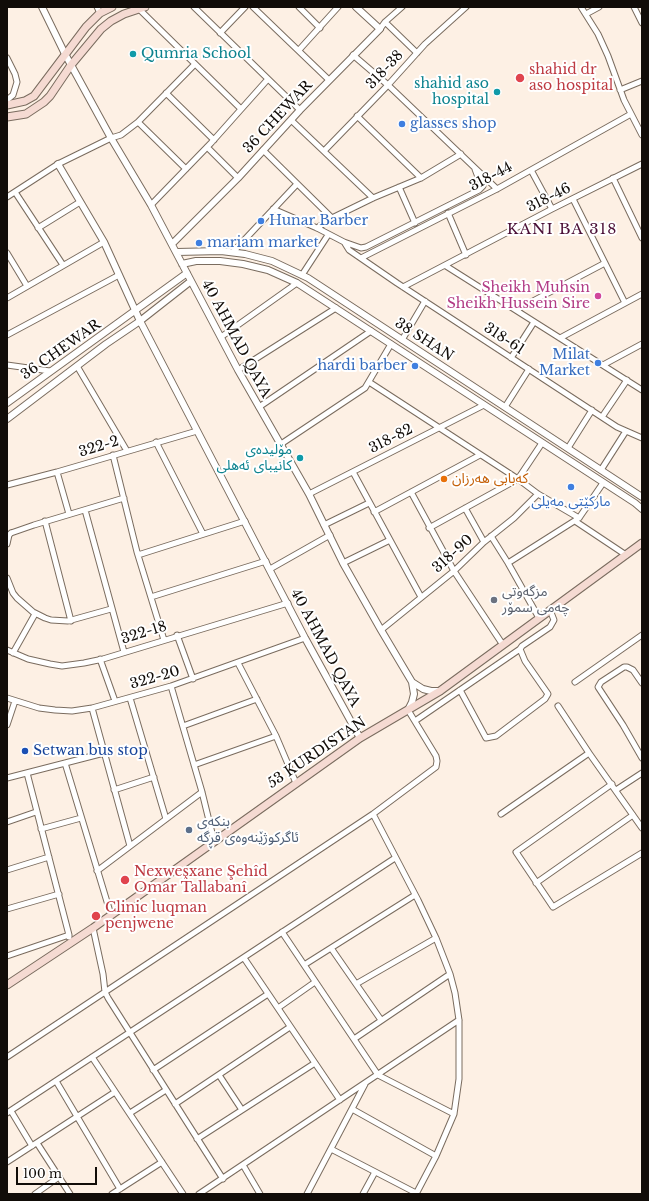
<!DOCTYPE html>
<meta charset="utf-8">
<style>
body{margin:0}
#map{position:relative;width:649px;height:1201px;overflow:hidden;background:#fdf0e4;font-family:"Libre Baskerville",serif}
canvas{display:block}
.frame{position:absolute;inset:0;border:8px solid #110c08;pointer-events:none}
.scale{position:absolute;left:16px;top:1167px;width:81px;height:18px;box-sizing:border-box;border:2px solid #110c08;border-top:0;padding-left:5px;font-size:12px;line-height:14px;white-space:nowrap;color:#110c08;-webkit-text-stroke:3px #fff;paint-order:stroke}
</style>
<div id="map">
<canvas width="649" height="1201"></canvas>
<div class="frame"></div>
<div class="scale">100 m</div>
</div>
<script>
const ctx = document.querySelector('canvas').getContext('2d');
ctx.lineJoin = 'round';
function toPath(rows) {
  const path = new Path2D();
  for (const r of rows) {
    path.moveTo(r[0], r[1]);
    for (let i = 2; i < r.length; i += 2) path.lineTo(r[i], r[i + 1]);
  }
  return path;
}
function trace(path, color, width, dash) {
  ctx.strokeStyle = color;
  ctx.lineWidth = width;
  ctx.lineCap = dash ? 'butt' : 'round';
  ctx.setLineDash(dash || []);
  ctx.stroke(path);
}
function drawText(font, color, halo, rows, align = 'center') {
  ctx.font = font + ' "Libre Baskerville","Noto Sans Arabic",serif';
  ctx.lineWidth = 4;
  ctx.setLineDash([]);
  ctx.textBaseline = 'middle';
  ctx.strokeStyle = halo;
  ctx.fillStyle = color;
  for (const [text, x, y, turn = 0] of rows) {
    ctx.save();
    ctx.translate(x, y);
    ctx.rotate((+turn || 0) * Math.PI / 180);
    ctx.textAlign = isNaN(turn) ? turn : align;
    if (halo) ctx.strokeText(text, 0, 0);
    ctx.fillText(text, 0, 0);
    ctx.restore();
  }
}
const minor = toPath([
 [97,7,100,13],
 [194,7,300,110],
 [253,7,329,80],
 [299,7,320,28],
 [581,7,598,34,608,56,624,100,642,135],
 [634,7,642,23],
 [139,9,241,109],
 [586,14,599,7],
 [385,22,417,53],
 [380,29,385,22,402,7],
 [220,33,245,7],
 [299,50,338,7],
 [353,55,388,85,497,189],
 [7,58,15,74,17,82,13,95,7,100],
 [620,90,642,81],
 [166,93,214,140],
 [357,116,421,178],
 [291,120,373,198],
 [138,122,186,169],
 [207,147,238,178],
 [263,150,332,218],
 [324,151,388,85,425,44,466,7],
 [531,170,552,209],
 [613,178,642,238],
 [399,187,415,223],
 [15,192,63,265],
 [7,197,58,164,111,138,121,135,138,122,195,64],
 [573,199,625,303],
 [151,205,211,143,268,79],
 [273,209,317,228,344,242,349,250,397,283,617,427,642,438],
 [448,213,466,255],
 [38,228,80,202],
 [317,228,332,218,373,198,421,178,461,154],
 [344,242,361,248,366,247,479,190,483,186,483,183,478,177,475,169],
 [233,252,297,184],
 [7,253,27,286],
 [361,258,497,189,631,114],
 [446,266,642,390],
 [302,275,328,235],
 [403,287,552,209,642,164],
 [7,298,104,242],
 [516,310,605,263],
 [7,335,119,275],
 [221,337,297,283],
 [560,338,642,294],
 [402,340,425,301],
 [511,358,534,322],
 [7,365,50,371],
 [603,365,642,344],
 [77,366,127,451],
 [238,370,336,308],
 [369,382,518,479,538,494,579,518,603,483],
 [259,407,371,331],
 [505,407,529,369],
 [602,417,627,380],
 [156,442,203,534],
 [281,444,365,388,391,344],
 [568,448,592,410],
 [113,455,137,552,164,640],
 [601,470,626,431],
 [57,472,69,514],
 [353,472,421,597],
 [7,485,57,472,197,431],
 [411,492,454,571,503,645],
 [309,494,484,405],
 [465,508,484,542],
 [85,510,124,652],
 [374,512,480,455],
 [45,521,71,621],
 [575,521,626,555],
 [324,525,369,503],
 [429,528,518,479,542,443],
 [11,533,34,525,124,498],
 [491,536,508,563,539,618],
 [7,544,9,535,11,533],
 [138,555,245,521],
 [343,563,390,540],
 [508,563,579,518],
 [270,569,330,535],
 [7,578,13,593,17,598,33,612,45,618,51,620,68,621,111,609],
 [151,597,266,561],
 [381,630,454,571,484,542,514,518,538,494],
 [177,635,193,679],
 [7,650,28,659,50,664,62,666,84,663,103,659,288,603],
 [13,653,35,614],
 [100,659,115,701],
 [238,663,276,736,296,783],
 [575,682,642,635],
 [642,683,633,670,627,667,624,667,601,682,598,687,623,725,642,758],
 [171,686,202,792,214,841],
 [460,690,486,738,496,736,545,699,548,694,525,661,520,649,522,646,550,627,554,620,550,610],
 [7,698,39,708,55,710,72,711,92,708,171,686,305,638],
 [130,698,166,819],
 [558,706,589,753,642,828],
 [92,708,130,846],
 [415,721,520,649],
 [7,725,15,701],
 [183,726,257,699],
 [65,763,111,915],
 [194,765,276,736],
 [27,773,69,935],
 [7,778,104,753],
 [612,784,516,852,553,907,642,853],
 [114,790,154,777],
 [616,790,642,773],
 [373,814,418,900,436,938,450,974,455,993,459,1020,459,1079,454,1114,436,1156,416,1194],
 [501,814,589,753],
 [7,822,36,812],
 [41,829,81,818],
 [7,870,49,857],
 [97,871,202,792],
 [536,883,633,815],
 [7,909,59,894],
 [93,928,103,974,105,992,108,998,223,1179],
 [282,932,378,1075,454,1114],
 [331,948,381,1020],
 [7,956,69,935,69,937],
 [244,958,340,1100],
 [304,965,415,895],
 [356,984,436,938],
 [278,1008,315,982],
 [354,1039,450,974],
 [7,1057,373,814,436,767,437,761,436,756,408,710],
 [92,1057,183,1194],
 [153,1070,268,994],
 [219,1075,242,1110],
 [56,1081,120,1189],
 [175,1104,290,1027],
 [352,1109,436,1156],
 [11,1111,32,1146],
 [7,1113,395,858],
 [130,1113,166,1090],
 [197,1139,315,1063],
 [37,1143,70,1194],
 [331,1149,416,1193],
 [7,1162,115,1092],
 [243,1165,260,1194],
 [35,1194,59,1177],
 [112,1194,162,1162],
 [199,1194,459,1020],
 [307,1194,365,1084],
 [363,1194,375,1172]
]);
const tertiary = toPath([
 [42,7,65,54,111,138,151,205,238,370,309,494,343,563,381,630,412,682,414,694,412,702,408,710],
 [58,164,104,242,140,321,305,638,360,738],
 [172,244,238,178,300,110,380,29,356,7],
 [177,252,221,251,245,254,272,261,308,278,642,497],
 [182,264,196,261,220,261,243,264,268,270,297,283,635,503,642,509],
 [7,403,187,273],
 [7,419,106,344,140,321,191,281],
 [412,682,423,689,431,691,440,691]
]);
const secondary = toPath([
 [7,105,25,101,34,96,86,27,100,13,112,7],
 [7,117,26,114,44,102,50,96,71,65,101,29,111,21,124,14,145,7],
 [7,985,93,928,360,738,440,691,642,543]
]);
const markers = [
 [133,54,4,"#0f9aa8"],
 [520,78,5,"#e0444e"],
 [497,92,4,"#0f9aa8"],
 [402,124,4,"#3f7fe0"],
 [261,221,4,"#3f7fe0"],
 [199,243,4,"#3f7fe0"],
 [598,296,4,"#d1479c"],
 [598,363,4,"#3f7fe0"],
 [415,366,4,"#3f7fe0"],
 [300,458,4,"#0f9aa8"],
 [444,479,4,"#e8710a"],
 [571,487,4,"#3f7fe0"],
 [494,600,4,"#6b7280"],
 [25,751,4,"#1a4fb4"],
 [189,830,4,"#5c6f8a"],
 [125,880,5,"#e0444e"],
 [96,916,5,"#e0444e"]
];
const cultureNames = [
 ["Qumria School",141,54,"left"],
 ["shahid aso",489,84],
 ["hospital",489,100],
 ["مۆلیدەی",292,450],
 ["کانیبای ئەهلی",292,466]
];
const streetNames = [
 ["318-38",385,70,-47],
 ["36 CHEWAR",278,117,-47],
 ["318-44",491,177,-28],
 ["318-46",549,198,-27],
 ["40 AHMAD QAYA",236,339,62],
 ["318-61",504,339,33],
 ["38 SHAN",424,340,33],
 ["36 CHEWAR",61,350,-35],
 ["318-82",391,439,-27],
 ["322-2",99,447,-17],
 ["318-90",453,554,-42],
 ["322-18",144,633,-17],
 ["40 AHMAD QAYA",325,648,62],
 ["322-20",155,678,-16],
 ["53 KURDISTAN",317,753,-34]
];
const healthNames = [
 ["shahid dr",529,70],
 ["aso hospital",529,86],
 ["Nexweşxane Şehîd",134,872],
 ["Omar Tallabanî",134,888],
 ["Clinic luqman",105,908],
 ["penjwene",105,924]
];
const shopNames = [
 ["glasses shop",410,124],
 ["Hunar Barber",269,221],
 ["mariam market",207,243],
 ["Milat",590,355,"right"],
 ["Market",590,371,"right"],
 ["hardi barber",407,366,"right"],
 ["مارکێتی مەیلی",571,502,"center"]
];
const hotelNames = [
 ["Sheikh Muhsin",590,288],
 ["Sheikh Hussein Sire",590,304]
];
const foodNames = [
 ["کەبابی هەرزان",452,479]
];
const worshipNames = [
 ["مزگەوتی",502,592],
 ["چەمی سمۆر",502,608]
];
const transitNames = [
 ["Setwan bus stop",33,751]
];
const serviceNames = [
 ["بنکەی",197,822],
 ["ئاگرکوژێنەوەی قڕگە",197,838]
];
const neighbourhoodNames = [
 ["KANI BA 318",562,230]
];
trace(minor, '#7a6c5f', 7);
trace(tertiary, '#7a6c5f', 8);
trace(secondary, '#7a6c5f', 9);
trace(minor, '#fff', 5);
trace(tertiary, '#fff', 6);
trace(secondary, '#f5dad2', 7);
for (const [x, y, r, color] of markers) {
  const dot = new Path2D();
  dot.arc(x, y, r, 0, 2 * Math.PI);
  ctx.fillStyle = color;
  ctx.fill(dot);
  trace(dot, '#fff', 1.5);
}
drawText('14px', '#0d838f', '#fff', cultureNames, 'right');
drawText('14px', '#110c08', '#fff', streetNames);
drawText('14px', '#be3a42', '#fff', healthNames, 'left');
drawText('14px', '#366cbe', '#fff', shopNames, 'left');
drawText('14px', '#b23c85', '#fff', hotelNames, 'right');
drawText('14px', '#c56008', '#fff', foodNames, 'left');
drawText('14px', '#5b616d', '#fff', worshipNames, 'left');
drawText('14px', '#164399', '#fff', transitNames, 'left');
drawText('14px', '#4e5e75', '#fff', serviceNames, 'left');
ctx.letterSpacing = '1px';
drawText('15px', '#490e35', '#fff', neighbourhoodNames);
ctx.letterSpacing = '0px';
</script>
